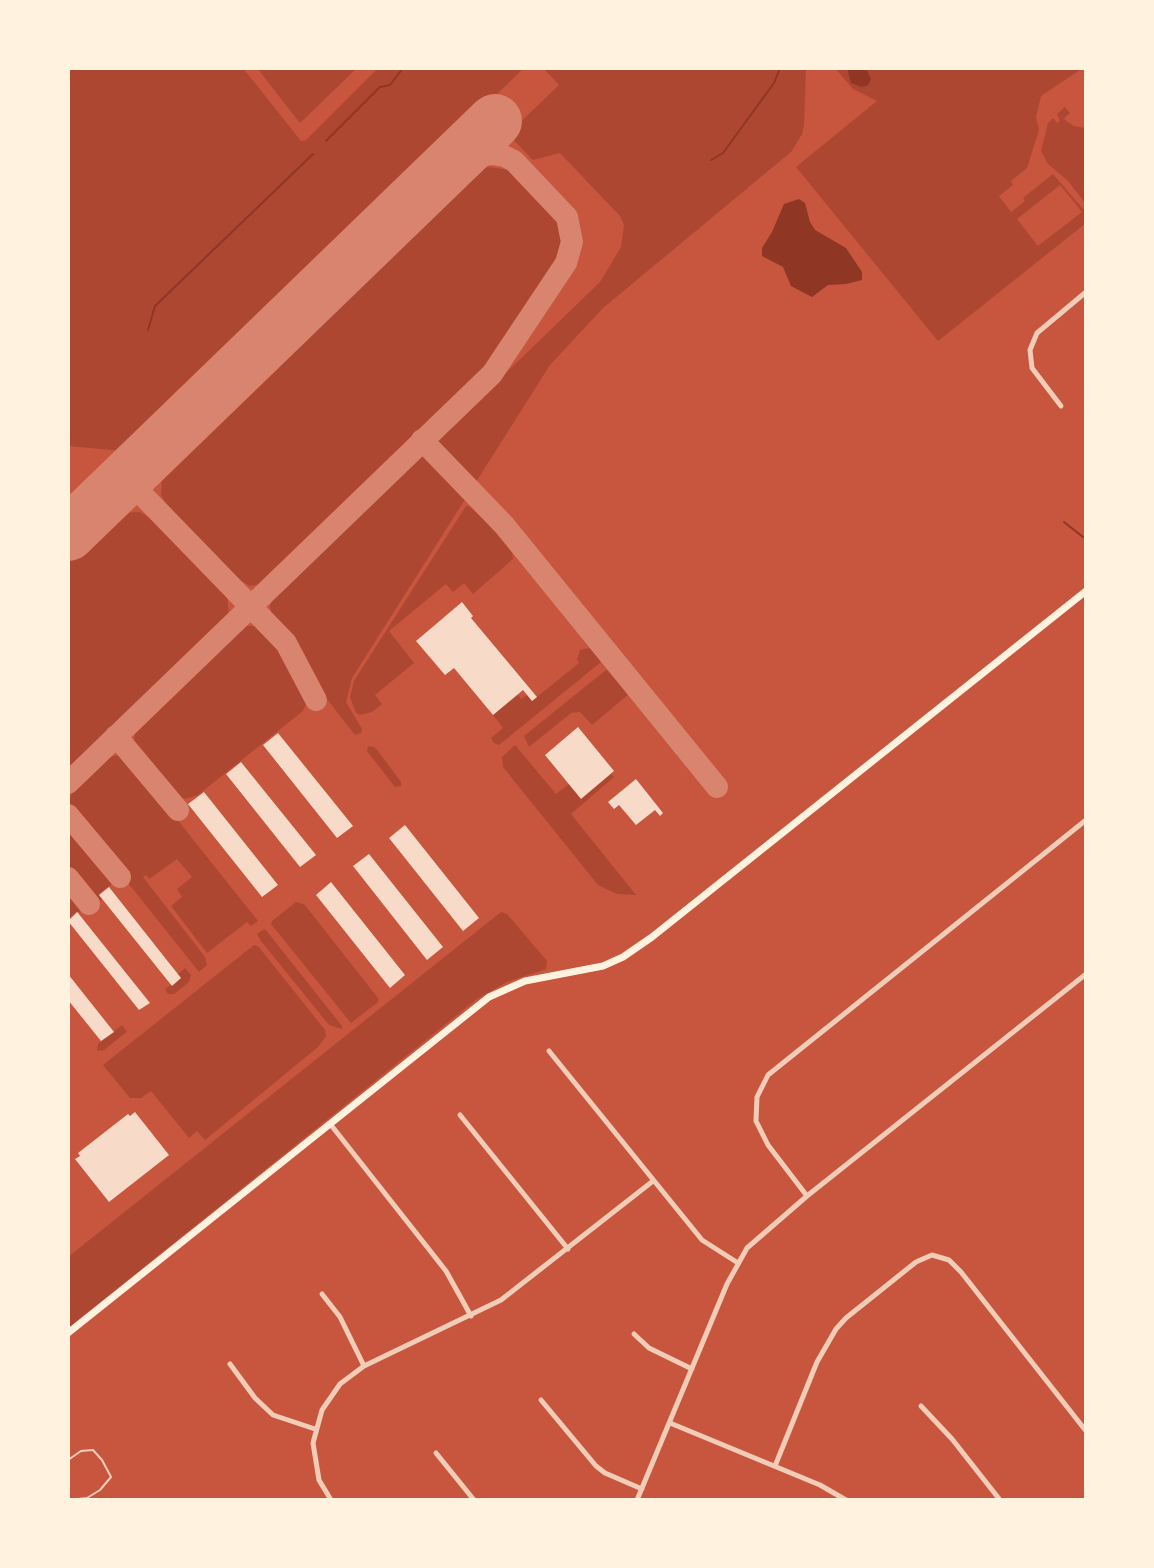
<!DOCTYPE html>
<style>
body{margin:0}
#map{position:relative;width:1154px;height:1568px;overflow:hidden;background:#c8553d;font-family:Jost,sans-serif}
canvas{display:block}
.frame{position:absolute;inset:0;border:70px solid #fff3e0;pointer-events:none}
</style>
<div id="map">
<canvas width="1154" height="1568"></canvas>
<div class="frame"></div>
</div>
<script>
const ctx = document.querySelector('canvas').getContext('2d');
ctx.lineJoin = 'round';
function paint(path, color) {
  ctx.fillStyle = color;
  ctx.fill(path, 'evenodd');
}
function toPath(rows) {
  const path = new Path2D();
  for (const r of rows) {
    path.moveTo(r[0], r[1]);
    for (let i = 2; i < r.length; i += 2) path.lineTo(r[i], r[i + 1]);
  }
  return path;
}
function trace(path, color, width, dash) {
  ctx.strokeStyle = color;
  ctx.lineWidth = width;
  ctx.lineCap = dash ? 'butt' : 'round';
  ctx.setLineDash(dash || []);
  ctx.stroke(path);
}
const green = toPath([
 [68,68,243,68,301,141,306,140,378,68,524,68,130,448,122,451,68,446],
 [257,68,357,68,300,123],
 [543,68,806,68,804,125,802,134,791,152,603,308,550,365,352,678,346,702,362,729,361,733,355,735,323,694,295,642,272,617,270,606,273,598,600,282,621,247,624,225,620,216,560,153,533,160,508,134,559,85],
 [835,68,1083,68,1041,96,1036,117,1039,130,1027,168,1011,181,1013,185,999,196,1011,212,1025,201,1023,198,1053,174,1084,210,1086,223,938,341,796,167,877,101,853,89],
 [1060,185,1082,212,1038,246,1017,219],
 [1065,107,1070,113,1064,118,1065,120,1074,126,1086,128,1086,204,1068,181,1048,164,1041,151,1048,123,1053,118,1057,123,1060,121,1057,114],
 [489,167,510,170,559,220,563,240,560,254,491,361,260,584,250,586,238,579,168,507,161,495,163,466,469,171],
 [466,506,469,506,487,522,512,551,513,559,473,594,464,583,453,592,446,584,389,631,414,663,375,695,382,704,372,712,360,715,356,713,350,697,354,681],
 [140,512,158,523,227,596,229,614,68,770,68,559,115,513],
 [246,626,258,626,264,629,282,647,307,695,307,702,303,711,198,795,185,799,178,797,139,753,134,741,135,734,139,727],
 [589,648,594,650,601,662,499,745,494,743,491,738,503,728,493,715,518,695,521,699,527,695,532,701,579,663,577,659,580,650],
 [606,670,610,670,629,694,592,725,580,712,571,713,529,747,524,736],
 [515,745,556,794,569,784,581,798,611,774,614,777,571,814,636,895,617,894,598,885,503,767,502,757],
 [368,746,374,747,378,751,401,782,401,786,395,787,367,751],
 [118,755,133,764,258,921,251,926,247,922,207,953,171,906,182,897,177,889,192,877,177,859,149,879,146,875,143,877,205,957,207,965,199,972,70,810,70,797,75,788,107,758],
 [68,819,117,880,99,894,102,899,97,903,93,902,68,872],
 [68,884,86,907,68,919],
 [296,902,304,904,378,998,378,1002,351,1023,271,924,272,921],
 [501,912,507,914,547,961,546,969,507,982,477,999,68,1328,68,1257],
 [265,929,342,1026,342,1029,329,1025,261,941,257,934],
 [254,945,258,946,325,1030,326,1036,318,1047,205,1140,197,1131,189,1138,151,1091,141,1098,130,1098,103,1065],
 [185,968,191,975,189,982,174,994,168,994,165,989,181,978,178,974],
 [122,1025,127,1032,124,1034,104,1050,97,1051,98,1044]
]);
const water = toPath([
 [847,68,866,68,871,79,868,85,862,87,851,83],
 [799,199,805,203,810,222,815,230,846,248,862,272,862,280,846,284,828,285,812,297,791,286,783,267,762,256,762,248,772,232,784,204]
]);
const stream = toPath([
 [326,141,380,87,390,85,403,68],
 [711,160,723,153,774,83,780,68],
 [148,330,155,306,313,154],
 [1064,522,1083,537]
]);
const taxiway = toPath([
 [422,440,504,525,717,787],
 [126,478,286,643,316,700],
 [116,736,178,810],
 [68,783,492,374,566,263,572,242,567,217,514,161,504,156,492,154,457,158],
 [68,815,120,877],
 [68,878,89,904]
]);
const runway = toPath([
 [68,534,495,121]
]);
const building = toPath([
 [462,602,473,616,471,618,537,697,532,701,523,690,493,715,454,668,445,675,416,641],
 [578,727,614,771,581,799,545,755],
 [278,733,353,826,337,838,263,745],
 [241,762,316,855,300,867,226,774],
 [636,779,663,813,660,816,655,810,636,825,619,805,614,809,608,802],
 [204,792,278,885,262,897,188,804],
 [405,825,479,918,463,931,389,838],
 [369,854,443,947,427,960,353,866],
 [331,882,405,975,390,988,316,895],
 [109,887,181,978,172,986,99,895],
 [77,912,78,913,150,1003,139,1010,68,921],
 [68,974,114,1032,101,1041,68,1000],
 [135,1112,169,1155,109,1202,75,1159,80,1156,78,1153,128,1114,130,1116]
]);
const service = toPath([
 [68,1460,81,1451,93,1450,102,1460,111,1477,100,1490,87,1498,68,1500]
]);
const minor = toPath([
 [1061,406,1032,368,1030,350,1037,333,1086,292],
 [549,1051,702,1240,738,1263],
 [460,1115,568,1249],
 [331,1125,446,1271,471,1316],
 [807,1196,768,1145,756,1121,757,1097,768,1075,1086,820],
 [322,1294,340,1317,364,1366],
 [634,1334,649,1348,692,1369],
 [230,1364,255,1398,273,1415,315,1429],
 [541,1400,596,1466,605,1473,642,1489],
 [921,1406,952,1439,1000,1500],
 [670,1423,820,1485,846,1500],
 [436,1453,474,1500],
 [775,1466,817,1362,836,1329,846,1318,916,1262,932,1255,949,1260,961,1272,1086,1431],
 [331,1500,319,1480,313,1443,322,1410,340,1384,364,1366,501,1300,653,1181],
 [637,1500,727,1284,747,1248,807,1196,1086,974]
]);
const secondary = toPath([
 [68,1333,489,997,525,981,603,966,623,957,652,937,1086,591]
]);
paint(green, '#ae4732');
paint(water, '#8f3625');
trace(stream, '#8f3625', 2);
trace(taxiway, '#d8846e', 22);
trace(runway, '#d8846e', 54);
paint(building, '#f7dbc8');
trace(service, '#f1ccb7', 2);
trace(minor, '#f1ccb7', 5);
trace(secondary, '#fff3e0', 7);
</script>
